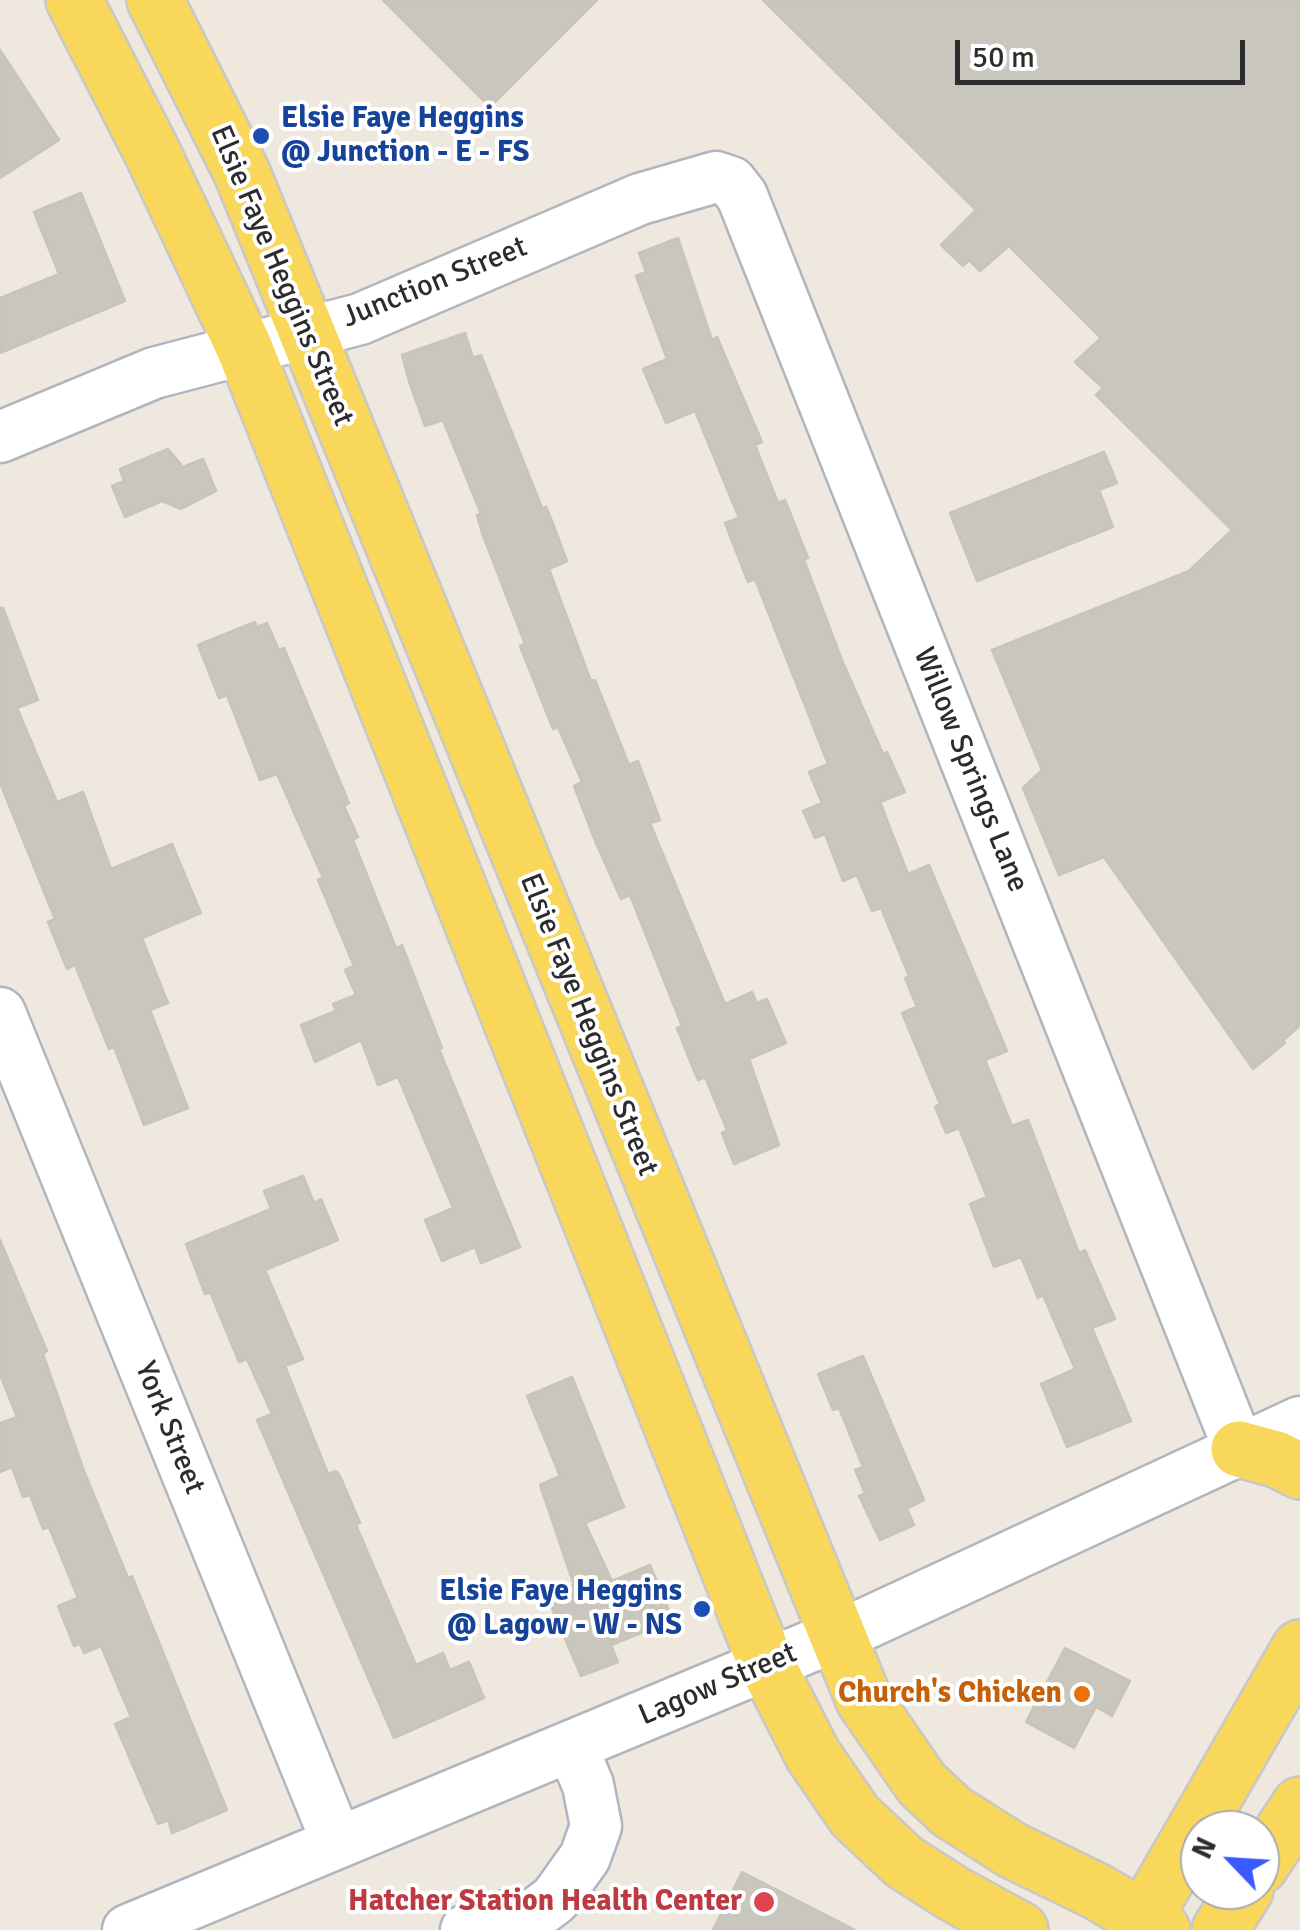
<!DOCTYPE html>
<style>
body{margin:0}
#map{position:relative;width:1300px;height:1930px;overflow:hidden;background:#eee8de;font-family:Signika,sans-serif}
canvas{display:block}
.north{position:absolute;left:1180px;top:1810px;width:100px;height:100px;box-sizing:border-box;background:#fff;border:2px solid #ababab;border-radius:50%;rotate:295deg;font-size:28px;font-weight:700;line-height:40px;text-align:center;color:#2c2c2c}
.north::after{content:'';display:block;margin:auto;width:35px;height:45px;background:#3b5aff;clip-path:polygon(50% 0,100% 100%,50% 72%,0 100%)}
.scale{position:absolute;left:955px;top:40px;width:290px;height:45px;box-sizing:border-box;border:5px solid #2c2c2c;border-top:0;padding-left:12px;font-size:30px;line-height:35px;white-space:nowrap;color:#2c2c2c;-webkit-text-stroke:8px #fff;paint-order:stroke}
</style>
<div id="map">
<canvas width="1300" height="1930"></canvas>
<div class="north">N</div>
<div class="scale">50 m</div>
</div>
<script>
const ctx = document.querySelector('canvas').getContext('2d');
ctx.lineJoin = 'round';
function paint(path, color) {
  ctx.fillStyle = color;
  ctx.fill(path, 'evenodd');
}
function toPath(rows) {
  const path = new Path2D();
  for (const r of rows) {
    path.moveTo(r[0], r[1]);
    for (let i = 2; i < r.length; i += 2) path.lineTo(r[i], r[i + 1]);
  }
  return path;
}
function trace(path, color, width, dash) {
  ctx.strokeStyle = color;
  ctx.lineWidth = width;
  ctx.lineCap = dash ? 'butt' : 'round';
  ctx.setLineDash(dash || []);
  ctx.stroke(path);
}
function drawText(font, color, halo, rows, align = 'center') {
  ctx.font = font + ' Signika,sans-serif';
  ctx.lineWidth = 8;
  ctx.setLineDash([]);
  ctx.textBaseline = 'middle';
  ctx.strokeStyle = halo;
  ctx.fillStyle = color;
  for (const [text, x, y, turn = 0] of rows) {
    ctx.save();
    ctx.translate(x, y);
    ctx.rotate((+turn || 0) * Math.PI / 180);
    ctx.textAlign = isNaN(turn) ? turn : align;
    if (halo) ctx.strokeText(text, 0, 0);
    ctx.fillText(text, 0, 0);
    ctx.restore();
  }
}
const building = toPath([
 [383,0,597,0,490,107,383,0],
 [763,0,1300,0,1300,1025,1283,1041,1285,1043,1253,1069,1104,857,1059,875,1023,788,1042,770,992,650,1189,571,1232,530,1096,395,1103,388,1075,362,1101,338,1009,246,980,271,969,260,963,266,941,245,976,210,763,0],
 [0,50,59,140,0,178,0,50],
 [81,193,125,301,0,353,0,298,59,274,34,212,81,193],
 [678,238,712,340,717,337,762,442,755,445,778,503,785,500,808,558,804,560,842,660,883,754,887,752,905,792,880,802,908,874,929,865,1007,1051,985,1060,1012,1126,1028,1120,1079,1253,1085,1250,1115,1319,1092,1328,1131,1421,1067,1447,1041,1384,1075,1369,1043,1295,1038,1298,1021,1257,994,1267,970,1204,987,1197,959,1128,946,1133,935,1107,940,1104,902,1013,917,1007,905,978,909,976,881,908,872,911,857,875,843,881,825,834,815,838,803,811,822,803,809,772,828,764,755,579,748,582,725,523,739,518,695,411,666,423,643,369,667,359,636,276,646,272,639,253,678,238],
 [465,333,473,358,481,355,542,508,546,507,552,521,567,561,549,569,591,681,595,680,629,765,638,761,660,820,650,823,725,1004,752,992,757,1003,767,999,786,1043,749,1059,779,1145,734,1164,722,1133,727,1130,705,1077,698,1080,692,1066,677,1028,682,1026,630,895,621,899,596,843,574,786,582,782,558,727,553,729,520,646,525,644,482,533,477,515,481,514,443,420,425,426,409,381,402,355,465,333],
 [168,449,183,467,203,459,216,491,181,509,162,501,125,517,112,486,124,481,120,469,168,449],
 [1104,452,1117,483,1099,490,1113,527,977,581,950,513,1104,452],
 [0,608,3,608,38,700,17,708,57,802,83,792,111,869,172,844,201,913,142,938,168,1003,150,1010,188,1108,144,1125,114,1047,109,1049,75,965,67,969,48,922,55,919,0,783,0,608],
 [255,622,257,627,267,623,279,650,284,648,349,803,344,806,358,837,353,840,396,948,402,945,442,1048,439,1049,520,1247,481,1263,475,1247,442,1261,425,1220,453,1208,398,1077,378,1085,361,1040,315,1062,301,1025,336,1011,333,1004,356,995,345,970,354,966,318,880,323,878,277,774,260,780,227,695,219,698,198,645,255,622],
 [303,1176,314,1203,321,1199,338,1240,265,1270,303,1359,285,1366,328,1474,336,1471,340,1476,360,1523,356,1525,416,1665,443,1653,450,1670,469,1662,484,1698,394,1738,257,1420,272,1414,247,1359,239,1362,210,1292,205,1294,186,1244,271,1209,264,1191,303,1176],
 [0,1240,47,1351,43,1354,84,1471,128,1578,132,1576,227,1810,172,1833,168,1820,158,1824,115,1724,131,1717,101,1646,84,1653,80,1644,74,1646,58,1606,78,1598,49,1527,43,1529,30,1495,23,1497,12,1467,0,1472,0,1423,17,1417,0,1375,0,1240],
 [863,1356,924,1500,907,1509,914,1525,880,1540,859,1496,865,1493,855,1470,863,1467,839,1408,833,1410,818,1374,863,1356],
 [572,1377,624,1507,585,1523,612,1581,650,1565,673,1620,611,1645,618,1662,581,1676,552,1608,556,1606,551,1594,574,1585,540,1485,560,1476,527,1396,572,1377],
 [1065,1648,1130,1681,1112,1716,1096,1707,1074,1748,1026,1722,1065,1648],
 [742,1872,855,1930,713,1930,742,1872]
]);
const minor = toPath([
 [0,437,154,373,360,319,640,199,716,177,731,182,742,196,1239,1449],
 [0,1013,337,1842],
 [128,1930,867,1623,1300,1422],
 [466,1930,509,1915,526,1921],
 [520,1930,526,1921,555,1899,585,1857,596,1826,588,1785,572,1747]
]);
const major = toPath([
 [74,0,152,152,244,347,766,1663,813,1755,855,1816,904,1862,954,1894,1020,1930],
 [155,0,242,173,864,1700,922,1784,952,1812,1012,1850,1098,1892,1162,1930],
 [1239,1449,1276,1459,1300,1471],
 [1260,1866,1300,1805],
 [1137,1930,1300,1648],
 [1220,1930,1245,1890]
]);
const markers = [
 [261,136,10,"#1a4fb4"],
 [702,1609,10,"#1a4fb4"],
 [1082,1694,10,"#e8710a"],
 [764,1902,12,"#e0444e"]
];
const transitNames = [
 ["Elsie Faye Heggins",281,119],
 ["@ Junction - E - FS",281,153],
 ["Elsie Faye Heggins",682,1592,"right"],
 ["@ Lagow - W - NS",682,1626,"right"]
];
const streetNames = [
 ["Elsie Faye Heggins Street",281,276,67],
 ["Junction Street",435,283,-22],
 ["Willow Springs Lane",970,770,68],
 ["Elsie Faye Heggins Street",588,1025,68],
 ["York Street",169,1428,68],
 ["Lagow Street",718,1685,-23]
];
const foodNames = [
 ["Church's Chicken",1062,1694]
];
const healthNames = [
 ["Hatcher Station Health Center",742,1902]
];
paint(building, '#c9c6bd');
trace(building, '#cac4b7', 2.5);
trace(minor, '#b2b4c0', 55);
trace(major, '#c8c8c8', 60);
trace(minor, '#fff', 50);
trace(major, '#f8d75a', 55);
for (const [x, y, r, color] of markers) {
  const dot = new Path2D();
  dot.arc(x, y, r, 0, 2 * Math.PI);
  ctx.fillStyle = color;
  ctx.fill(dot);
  trace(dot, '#fff', 4);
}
drawText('bold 30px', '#164399', '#fff', transitNames, 'left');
drawText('30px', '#2c2c2c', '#fff', streetNames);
drawText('bold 30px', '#c56008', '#fff', foodNames, 'right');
drawText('bold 30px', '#be3a42', '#fff', healthNames, 'right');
</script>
